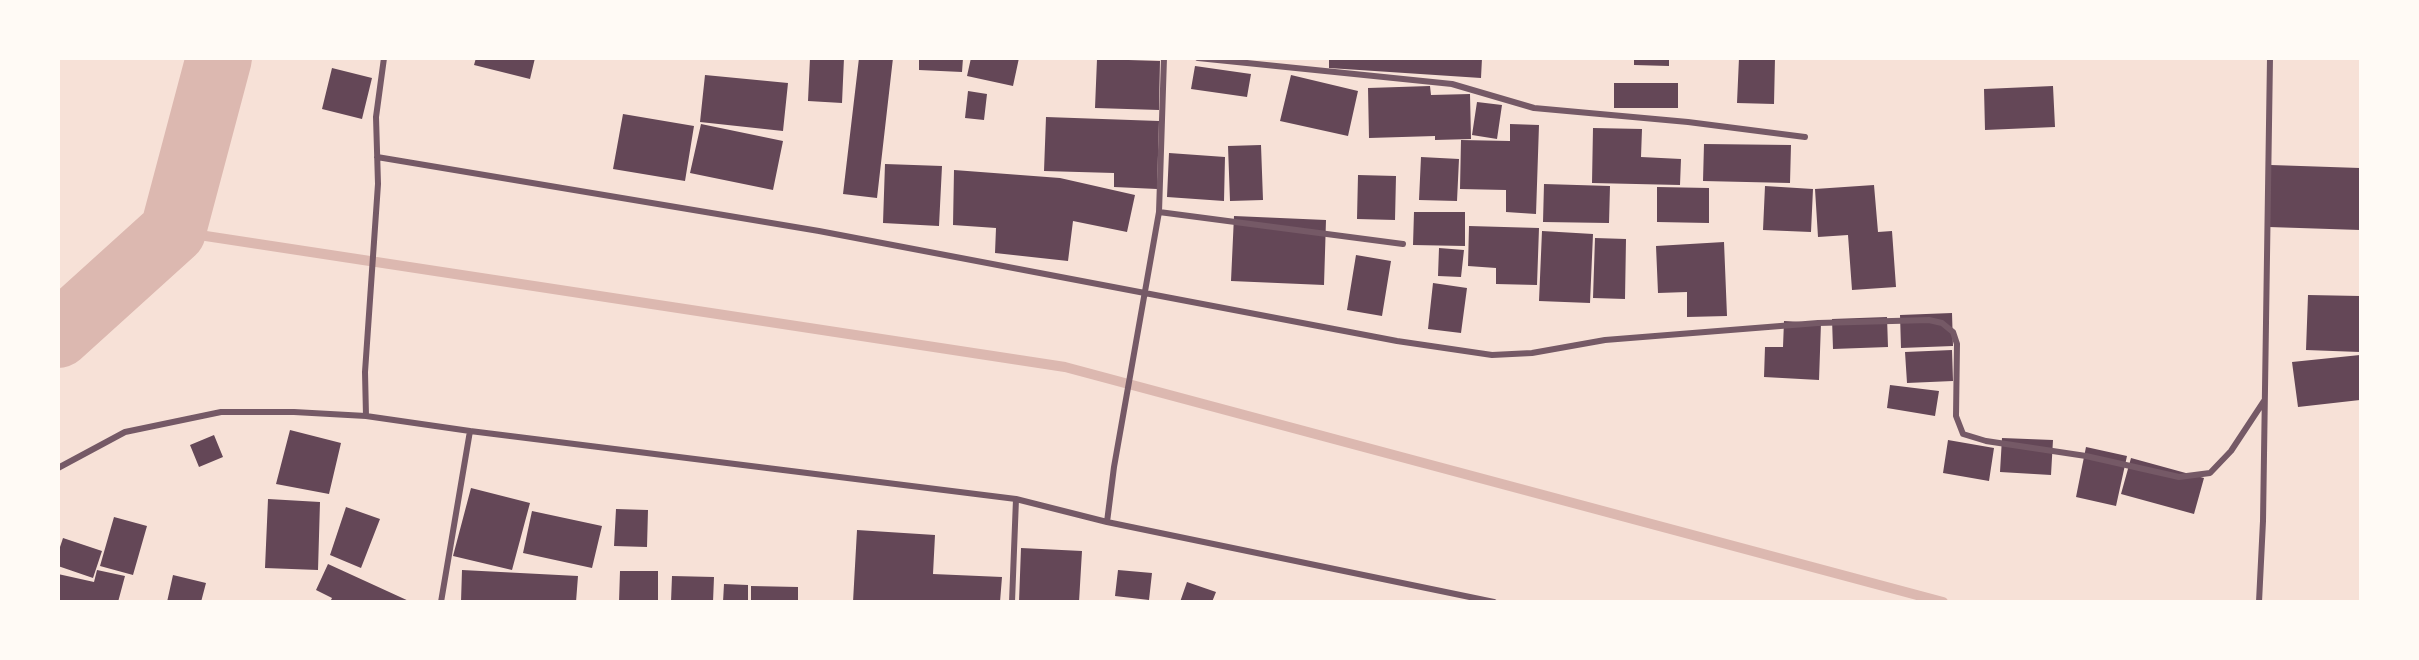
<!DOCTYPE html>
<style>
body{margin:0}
#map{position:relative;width:2419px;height:660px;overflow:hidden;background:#f7e1d7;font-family:Figtree,sans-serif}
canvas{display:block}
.frame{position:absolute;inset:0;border:60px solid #fffaf5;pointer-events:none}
</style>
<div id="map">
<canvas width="2419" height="660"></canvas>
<div class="frame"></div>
</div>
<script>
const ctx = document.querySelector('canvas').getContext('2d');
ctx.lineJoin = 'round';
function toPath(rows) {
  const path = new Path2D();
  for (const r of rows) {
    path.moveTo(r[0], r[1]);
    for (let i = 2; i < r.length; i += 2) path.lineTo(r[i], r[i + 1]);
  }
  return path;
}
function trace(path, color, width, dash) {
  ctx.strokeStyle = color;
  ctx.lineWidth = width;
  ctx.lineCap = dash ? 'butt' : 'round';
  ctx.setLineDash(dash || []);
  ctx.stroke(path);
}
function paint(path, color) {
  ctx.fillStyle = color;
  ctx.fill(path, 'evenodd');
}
const stream = toPath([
 [173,231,1065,367,1943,602]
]);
const river = toPath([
 [58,335,173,231,219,58]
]);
const building = toPath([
 [476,58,535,58,530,79,474,65],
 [810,58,844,58,842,103,808,101],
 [859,58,893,58,877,198,843,194],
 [919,58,963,58,962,72,919,70],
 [971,58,1019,58,1013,86,967,76],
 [1329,58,1482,58,1481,78,1329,68],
 [1634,58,1669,58,1669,66,1634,65],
 [1739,58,1775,58,1774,104,1737,103],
 [1097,59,1160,61,1159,110,1095,108],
 [1195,66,1251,74,1247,97,1191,89],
 [332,68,372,78,362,119,322,109],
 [705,75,788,83,783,131,700,122],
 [1291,75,1358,91,1348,136,1280,121],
 [1614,83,1678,83,1678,108,1614,108],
 [1430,86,1431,95,1470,94,1471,139,1435,140,1435,136,1369,138,1368,88],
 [2053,86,2055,127,1985,130,1984,89],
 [968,91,987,94,984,120,965,118],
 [1477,102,1502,105,1497,139,1472,135],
 [623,114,694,126,685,181,613,169],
 [1046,117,1159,121,1157,189,1114,187,1114,173,1044,171],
 [701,124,783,141,773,190,690,173],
 [1510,124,1539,125,1536,214,1506,212,1506,190,1460,189,1461,140,1510,141],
 [1593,128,1642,129,1641,157,1681,159,1680,185,1592,183],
 [1704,144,1791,145,1790,183,1703,181],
 [1261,145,1263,200,1230,201,1228,146],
 [1169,153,1225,157,1224,201,1167,197],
 [1421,157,1459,159,1457,201,1419,200],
 [885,164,942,166,939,226,883,223],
 [2271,165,2360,168,2360,230,2269,227],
 [954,170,1060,178,1135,195,1127,232,1073,221,1068,261,995,253,996,228,953,225],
 [1358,175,1396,176,1395,220,1357,219],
 [1544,184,1610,186,1609,223,1543,222],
 [1874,185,1878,232,1892,231,1896,287,1852,290,1848,235,1818,237,1815,189],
 [1765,186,1813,189,1811,232,1763,230],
 [1657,187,1709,188,1709,223,1657,222],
 [1414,212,1465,212,1465,246,1413,245],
 [1234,216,1326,220,1324,285,1231,281],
 [1469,226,1539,228,1537,285,1496,284,1496,268,1468,266],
 [1542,231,1593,234,1590,303,1539,301],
 [1595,238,1626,239,1625,299,1593,298],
 [1724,242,1727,316,1687,317,1687,292,1658,293,1656,246],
 [1439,248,1464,250,1461,277,1438,276],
 [1356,255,1391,261,1382,316,1347,310],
 [1433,283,1467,288,1461,333,1428,329],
 [2308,295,2360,296,2360,352,2306,350],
 [1952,313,1953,346,1901,348,1900,315],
 [1887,317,1888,347,1833,349,1832,319],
 [1784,321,1821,323,1819,380,1764,377,1765,347,1783,347],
 [1952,350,1953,381,1907,383,1905,352],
 [2360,355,2360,400,2298,407,2292,362],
 [1890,385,1939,391,1935,416,1887,408],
 [290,430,341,443,329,494,276,484],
 [214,435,223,457,199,467,190,445],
 [2002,438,2053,440,2051,475,2000,472],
 [1948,440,1994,448,1989,481,1943,473],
 [2086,447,2127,456,2116,506,2076,497],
 [2131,458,2204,478,2194,514,2121,494],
 [471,488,530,503,512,570,453,556],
 [268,499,320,502,318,570,265,568],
 [346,507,380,519,361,568,330,555],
 [616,509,648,510,647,547,614,546],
 [532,511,602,526,592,568,523,553],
 [114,517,147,526,133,575,100,566],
 [857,530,935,535,933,574,1002,577,1000,602,853,602],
 [63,538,102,551,93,578,58,566,58,553],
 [1021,548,1082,551,1079,602,1019,602],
 [328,564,411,602,330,602,332,598,316,590],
 [97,570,125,576,118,602,58,602,58,574,94,582],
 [462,570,578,576,576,602,461,602],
 [1118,570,1152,573,1149,600,1115,596],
 [620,571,658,571,658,602,619,602],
 [173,575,206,583,201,602,167,602],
 [672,576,714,577,713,602,671,602],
 [1187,582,1216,592,1212,602,1180,602],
 [724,584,748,585,748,602,723,602],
 [751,586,798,587,798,602,751,602]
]);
const minor = toPath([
 [1198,58,1452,84,1534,108,1688,122,1805,137],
 [377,157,819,231,1397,341,1492,355,1532,353,1605,340,1818,323,1929,320,1942,323,1953,332,1957,344,1956,416,1963,434,1986,441,2086,456,2179,477,2210,473,2231,451,2264,401],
 [1159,212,1403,244],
 [366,416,365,372,378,184,376,117,384,58],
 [58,468,125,432,221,412,294,412,366,416,470,431,1016,499,1107,522,1494,602],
 [1107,522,1114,467,1159,212,1164,58],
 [441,602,470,431],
 [1012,602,1016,499],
 [2259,602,2263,521,2270,58]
]);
trace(stream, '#dcb8b0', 10);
trace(river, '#dcb8b0', 66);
paint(building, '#644757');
trace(minor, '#755966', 6);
</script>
